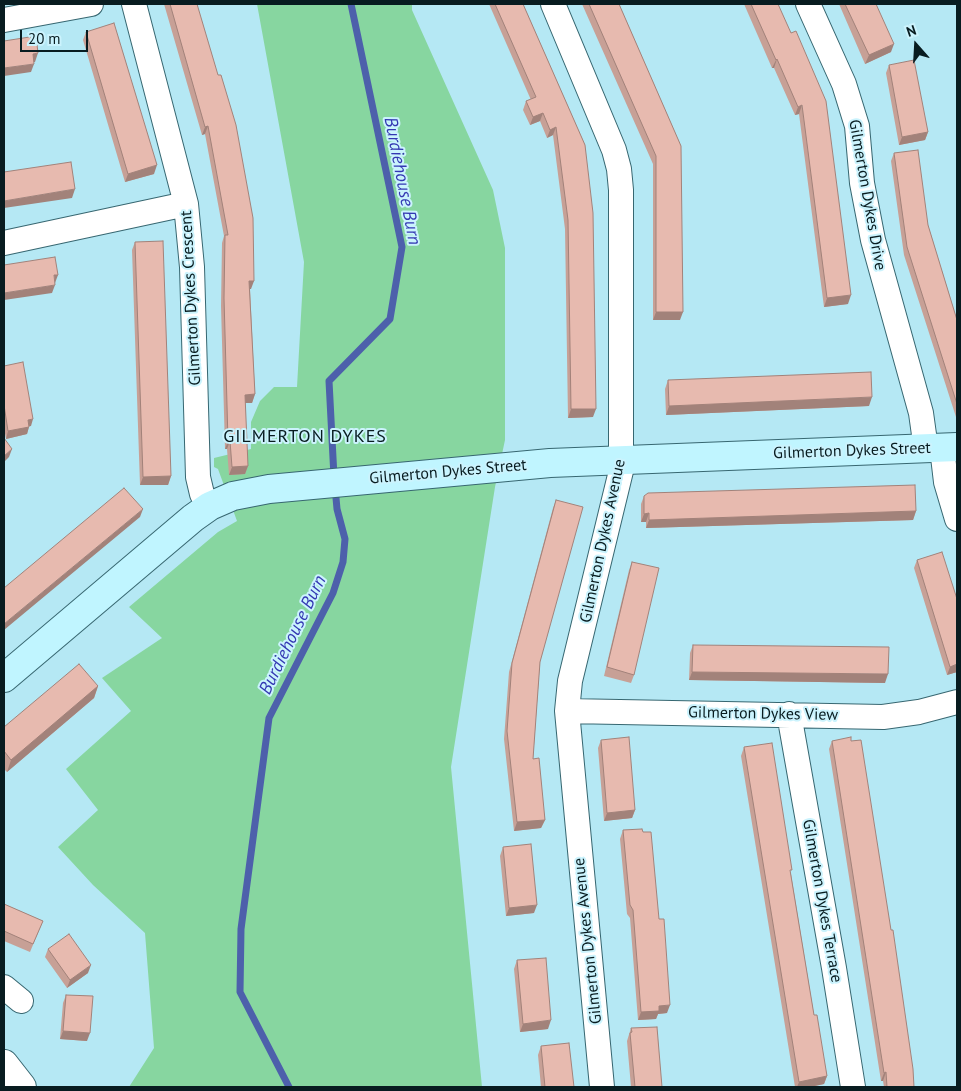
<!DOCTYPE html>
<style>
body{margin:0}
#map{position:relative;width:961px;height:1091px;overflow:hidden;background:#b5e8f4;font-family:"PT Sans",sans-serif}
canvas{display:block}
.frame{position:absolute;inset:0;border:5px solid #081c20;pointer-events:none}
.north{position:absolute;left:891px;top:20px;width:50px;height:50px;-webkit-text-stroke:4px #cbf3fd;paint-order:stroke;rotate:341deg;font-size:14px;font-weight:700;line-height:20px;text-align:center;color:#081c20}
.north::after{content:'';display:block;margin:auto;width:18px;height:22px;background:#081c20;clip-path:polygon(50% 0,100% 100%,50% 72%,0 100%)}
.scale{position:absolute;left:20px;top:30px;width:68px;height:22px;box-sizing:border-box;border:2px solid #081c20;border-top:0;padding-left:6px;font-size:15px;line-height:18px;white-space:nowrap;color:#081c20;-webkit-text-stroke:4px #cbf3fd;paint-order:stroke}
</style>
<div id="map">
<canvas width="961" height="1091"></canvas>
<div class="frame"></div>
<div class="north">N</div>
<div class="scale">20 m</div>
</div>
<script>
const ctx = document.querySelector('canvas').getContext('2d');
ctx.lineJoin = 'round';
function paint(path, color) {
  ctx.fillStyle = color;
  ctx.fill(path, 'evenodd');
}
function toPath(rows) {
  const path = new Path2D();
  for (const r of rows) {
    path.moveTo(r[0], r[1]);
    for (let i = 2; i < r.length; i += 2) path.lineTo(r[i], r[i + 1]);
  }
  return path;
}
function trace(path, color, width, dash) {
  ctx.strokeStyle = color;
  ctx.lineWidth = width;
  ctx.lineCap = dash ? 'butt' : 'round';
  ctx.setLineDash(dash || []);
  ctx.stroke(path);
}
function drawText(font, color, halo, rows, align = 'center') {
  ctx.font = font + ' "PT Sans",sans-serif';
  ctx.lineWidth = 4;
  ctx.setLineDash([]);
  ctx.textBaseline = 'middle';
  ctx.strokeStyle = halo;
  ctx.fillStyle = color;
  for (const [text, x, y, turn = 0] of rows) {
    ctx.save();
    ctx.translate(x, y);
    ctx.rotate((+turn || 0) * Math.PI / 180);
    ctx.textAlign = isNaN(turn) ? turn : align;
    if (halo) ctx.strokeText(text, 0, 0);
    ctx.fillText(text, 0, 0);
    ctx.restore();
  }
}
const green = toPath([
 [257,4,412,4,412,10,493,190,505,248,505,440,495,487,451,767,482,1087,129,1087,154,1048,145,933,93,885,58,847,98,810,66,769,131,711,102,678,162,638,129,607,218,532,237,521,218,469,214,467,214,458,251,449,251,422,260,401,274,387,297,387,304,262]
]);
const stream = toPath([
 [334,477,329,381,390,319,402,247,351,4],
 [289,1087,240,992,241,929,269,718,333,593,343,562,345,539,337,509,335,487]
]);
const minor = toPath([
 [134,4,186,204,192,267,198,477,202,494,210,506],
 [553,4,614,150,619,169,621,190,621,471,570,681,567,711,602,1087],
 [808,4,844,84,857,126,862,183,873,240,921,413,926,449],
 [4,20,91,4],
 [4,243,186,204],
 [942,448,946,482,957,519],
 [567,711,883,717,919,712,957,702],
 [789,714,834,968,853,1087],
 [4,987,21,1001]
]);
const tertiary = toPath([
 [4,1064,22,1087]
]);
const secondary = toPath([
 [4,678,193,518,210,506,233,496,269,489,550,463,957,447]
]);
const wall = toPath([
 [164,4,197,4,251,289,250,289,255,394,252,403,245,403,248,466,245,474,229,475,227,449,225,449,221,306,222,243,224,236,205,134,202,135],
 [489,4,523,4,585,145,593,417,568,418,565,229,553,135,547,138,540,121,530,125,523,110,526,101,531,100],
 [582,4,619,4,681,146,680,320,653,320,653,164],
 [744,4,778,4,848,304,824,307,799,114,795,115,774,68,772,68],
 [839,4,876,4,891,52,865,64],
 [86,32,154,174,125,182,83,40],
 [889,65,928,132,925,140,899,145,886,73],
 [894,153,928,225,957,320,957,417,956,417,904,255,891,161],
 [135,242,171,476,168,485,140,485,132,250],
 [4,366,31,426,29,426,27,434,6,439,4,428],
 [668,380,869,406,666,415,665,389],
 [644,496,916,511,913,520,646,528,646,522,641,522,641,504],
 [556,500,540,662,533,759,545,820,541,828,514,831,504,739,509,672,553,508],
 [917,560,957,672,947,675,914,568],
 [632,562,634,675,631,683,604,676,629,570],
 [693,645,885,683,689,680,690,653],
 [98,686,94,698,7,772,4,769,4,727],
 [601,740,635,810,632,818,604,821,598,748],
 [832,741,914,1087,884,1087,883,1081,881,1081,829,749],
 [744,747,791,874,814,1015,827,1076,824,1084,810,1087,795,1087,741,756],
 [623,830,643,832,667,1013,658,1014,656,1019,638,1020,630,918,627,914,620,839],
 [503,847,534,913,506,916,500,856],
 [4,904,43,921,30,952,4,941],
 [48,949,88,973,67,988,45,957],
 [517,960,548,1029,520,1032,514,969],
 [66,995,87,1041,60,1039,63,1003],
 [631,1028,662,1087,631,1087,627,1041],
 [541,1046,574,1087,541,1087,538,1055]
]);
const shadedWall = toPath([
 [894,44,891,52,865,64,869,55],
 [38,53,35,62,30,62,33,54],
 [777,59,774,68,772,68,776,60],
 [34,64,31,72,4,76,4,68],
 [802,105,799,114,795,115,798,107],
 [543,113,540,121,530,125,533,117],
 [208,126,205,134,202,135,205,127],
 [556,127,553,135,547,138,550,130],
 [928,132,925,140,899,145,902,137],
 [157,165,154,174,125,182,128,174],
 [75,189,72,198,4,208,4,201],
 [54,275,58,275,55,283],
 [249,281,254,281,251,289,246,289],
 [55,285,52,293,4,300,4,293],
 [851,295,848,304,824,307,827,298],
 [656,312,683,312,680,320,653,320],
 [255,394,252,403,242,403,245,395],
 [872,397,869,406,666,415,669,406],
 [571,409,596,409,593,417,568,418],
 [33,419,31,426,25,427,28,420],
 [29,427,27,434,6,439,8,431],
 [228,441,230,441,227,449,225,449],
 [12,449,9,457,4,462,4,456],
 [248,466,245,474,229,475,232,467],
 [171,476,168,485,140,485,143,477],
 [143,509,140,517,4,630,4,624],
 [916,511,913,520,646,528,649,520],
 [649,513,646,522,641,522,644,514],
 [957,664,957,672,947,675,950,667],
 [692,672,888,674,885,683,689,680],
 [98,686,94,698,7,772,11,760],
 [635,810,632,818,604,821,607,813],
 [545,820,541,828,514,831,517,822],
 [537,905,534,913,506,916,509,908],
 [91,965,88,973,67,988,70,980],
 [670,1005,667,1013,658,1014,656,1019,638,1020,641,1012,659,1006],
 [551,1020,548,1029,520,1032,523,1024],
 [63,1031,90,1033,87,1041,60,1039],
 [886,1072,883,1081,881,1081,884,1073],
 [827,1076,824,1084,810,1087,797,1087,799,1082]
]);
const building = toPath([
 [170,4,197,4,218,75,221,75,236,125,253,218,254,281,249,281,255,394,245,395,248,466,232,467,230,441,228,441,224,298,225,235,228,235,208,126,205,127,170,4],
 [495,4,523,4,585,145,593,213,596,409,571,409,568,220,556,127,550,130,543,113,533,117,526,101,536,97,495,4],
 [589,4,619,4,681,146,683,312,656,312,656,156,589,4],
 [751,4,778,4,791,33,796,31,826,101,851,295,827,298,802,105,798,107,777,59,776,60,751,4],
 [845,4,876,4,894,44,869,55,845,4],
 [114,23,157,165,128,174,86,32,114,23],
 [36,36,38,53,33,54,34,64,4,68,4,41,36,36],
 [914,60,928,132,902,137,889,65,914,60],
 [918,150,928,225,957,320,957,404,907,247,894,153,918,150],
 [71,162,75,189,4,201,4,172,71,162],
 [163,241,171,476,143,477,135,242,163,241],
 [55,257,58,275,54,275,55,285,4,293,4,265,55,257],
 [23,362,33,419,28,420,29,427,8,431,4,405,4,366,23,362],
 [871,372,872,397,669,406,668,380,871,372],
 [4,438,12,449,4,456,4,438],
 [915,485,916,511,649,520,649,513,644,514,644,496,648,493,915,485],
 [124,488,143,509,4,624,4,588,124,488],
 [556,500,583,507,540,662,533,759,539,758,545,820,517,822,507,731,512,663,556,500],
 [942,552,957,599,957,664,950,667,917,560,942,552],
 [632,562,659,568,634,675,607,667,632,562],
 [693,645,889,647,888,674,692,672,693,645],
 [79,664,98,686,11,760,4,751,4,727,79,664],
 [629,737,635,810,607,813,601,740,629,737],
 [851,737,851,741,861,740,891,930,893,930,913,1069,914,1087,887,1087,886,1072,884,1073,832,741,851,737],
 [772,743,792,870,790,870,814,1015,817,1015,827,1076,799,1082,744,747,772,743],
 [642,829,643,832,651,832,659,919,664,919,670,1005,659,1006,659,1011,641,1012,633,910,630,905,623,830,642,829],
 [531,844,537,905,509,908,503,847,531,844],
 [4,904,43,921,33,944,4,931,4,904],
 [69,934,91,965,70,980,48,949,69,934],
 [546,958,551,1020,523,1024,517,960,546,958],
 [66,995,93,996,90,1033,63,1031,66,995],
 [657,1027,662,1087,635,1087,630,1033,632,1032,631,1028,657,1027],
 [569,1043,574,1087,545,1087,541,1046,569,1043]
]);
const streetNames = [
 ["Gilmerton Dykes Drive",867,195,80],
 ["Gilmerton Dykes Crescent",191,298,-93],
 ["Gilmerton Dykes Street",852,451,-2],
 ["Gilmerton Dykes Street",448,472,-5],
 ["Gilmerton Dykes Avenue",603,541,-78],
 ["Gilmerton Dykes View",763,714,1],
 ["Gilmerton Dykes Terrace",822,901,80],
 ["Gilmerton Dykes Avenue",588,941,-96]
];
const waterNames = [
 ["Burdiehouse Burn",402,181,79],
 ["Burdiehouse Burn",293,635,-64]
];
const neighbourhoodNames = [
 ["GILMERTON DYKES",305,437]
];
paint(green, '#87d6a0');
trace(stream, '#4d60ab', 7);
trace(minor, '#376771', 26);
trace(tertiary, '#376771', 30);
trace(secondary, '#376771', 30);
trace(minor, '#fff', 24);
trace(tertiary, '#fff', 28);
trace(secondary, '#c0f5ff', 28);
paint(wall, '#c7a096');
paint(shadedWall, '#a2827a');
paint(building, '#e7baaf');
trace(building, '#a2827a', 1);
drawText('16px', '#081c20', '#cbf3fd', streetNames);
drawText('italic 18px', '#3337b2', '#cbf3fd', waterNames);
ctx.letterSpacing = '1px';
drawText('18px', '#081c20', '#cbf3fd', neighbourhoodNames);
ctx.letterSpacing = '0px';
</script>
